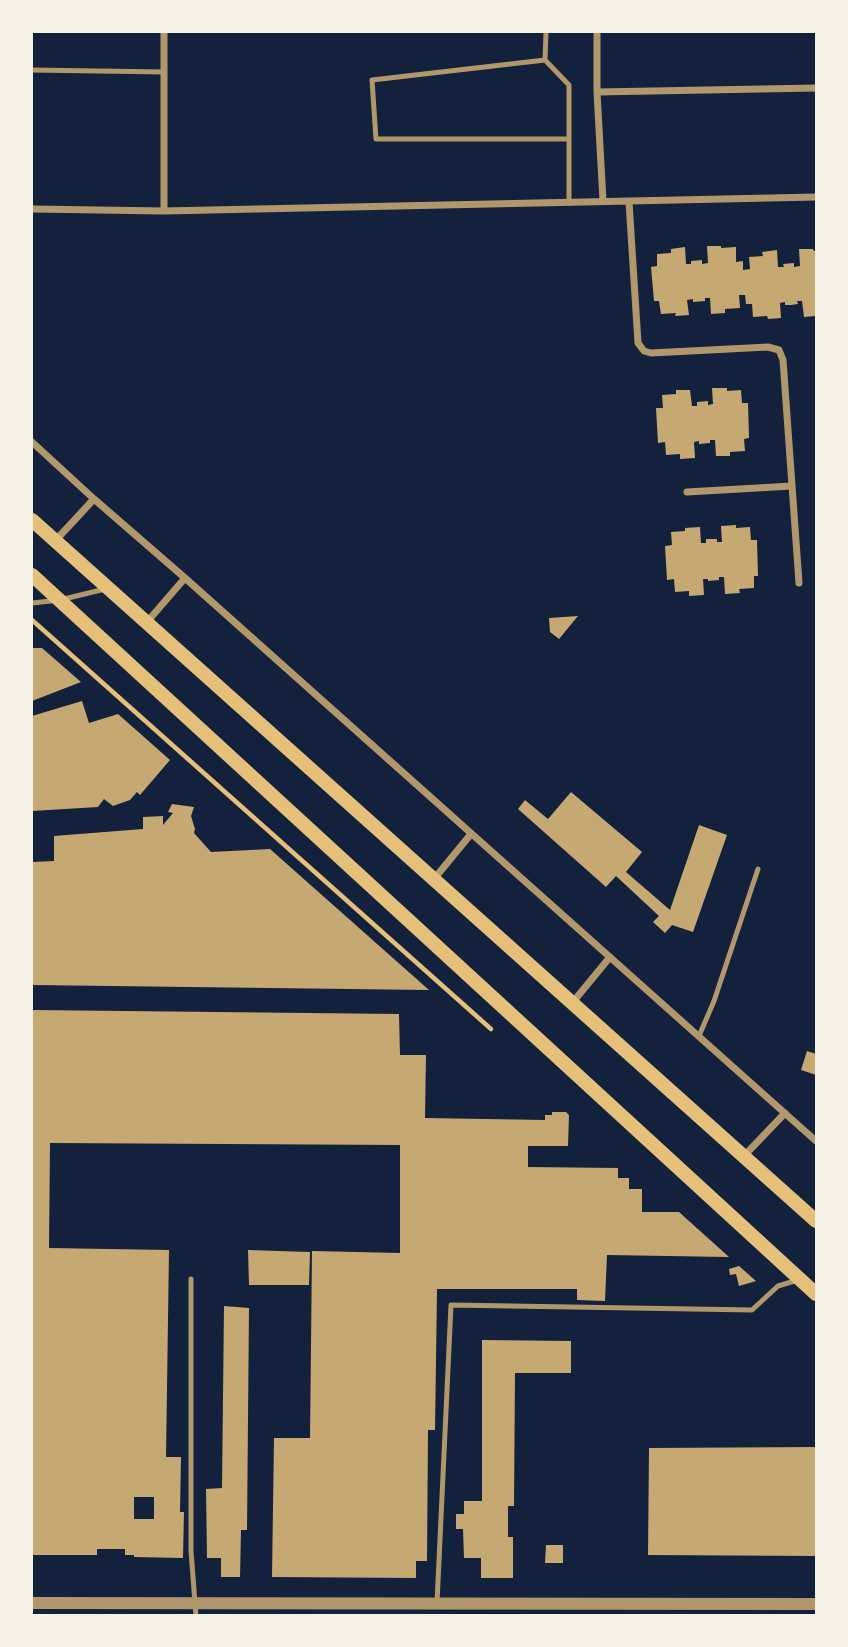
<!DOCTYPE html>
<style>
body{margin:0}
#map{position:relative;width:848px;height:1647px;overflow:hidden;background:#14213d;font-family:Literata,serif}
canvas{display:block}
.frame{position:absolute;inset:0;border:33px solid #f6f1e7;pointer-events:none}
</style>
<div id="map">
<canvas width="848" height="1647"></canvas>
<div class="frame"></div>
</div>
<script>
const ctx = document.querySelector('canvas').getContext('2d');
ctx.lineJoin = 'round';
function paint(path, color) {
  ctx.fillStyle = color;
  ctx.fill(path, 'evenodd');
}
function toPath(rows) {
  const path = new Path2D();
  for (const r of rows) {
    path.moveTo(r[0], r[1]);
    for (let i = 2; i < r.length; i += 2) path.lineTo(r[i], r[i + 1]);
  }
  return path;
}
function trace(path, color, width, dash) {
  ctx.strokeStyle = color;
  ctx.lineWidth = width;
  ctx.lineCap = dash ? 'butt' : 'round';
  ctx.setLineDash(dash || []);
  ctx.stroke(path);
}
const building = toPath([
 [707,246,721,246,721,248,736,247,736,262,743,261,743,270,750,269,749,257,763,256,762,252,777,250,778,267,784,267,783,264,794,263,794,267,800,266,799,249,813,249,814,251,816,251,816,316,804,317,802,301,797,301,798,304,791,305,785,305,785,302,780,303,781,318,768,319,767,316,753,317,752,304,746,304,745,295,739,295,740,308,725,309,725,313,711,314,710,298,705,298,705,301,693,302,693,299,687,300,689,315,675,316,676,313,661,314,659,301,654,301,651,267,657,266,657,254,671,253,671,249,685,247,686,264,691,264,691,261,702,260,702,264,708,263],
 [712,388,727,388,727,391,741,390,742,403,748,403,749,438,744,439,745,451,730,452,730,456,716,456,715,440,710,440,710,443,699,444,699,441,694,442,695,458,680,459,680,454,666,455,665,442,658,443,656,408,663,408,662,395,676,394,676,390,690,390,692,406,697,406,697,402,708,401,708,405,713,404],
 [736,525,736,528,750,527,751,540,757,540,758,576,754,576,754,588,739,589,740,593,725,594,724,577,719,577,719,580,708,581,708,579,703,579,704,595,689,596,689,591,675,592,674,579,667,580,665,546,672,545,671,532,685,531,685,528,700,527,701,543,706,543,706,539,717,539,717,542,722,542,721,526],
 [578,616,559,639,550,632,549,618],
 [32,648,42,648,81,682,32,701],
 [82,701,89,723,118,714,170,760,140,795,137,792,130,800,113,806,104,799,98,807,32,811,32,716],
 [571,792,642,852,626,872,670,910,699,825,727,835,693,932,672,925,665,933,653,922,659,916,616,876,606,887,518,809,525,800,548,819],
 [172,804,194,807,191,816,195,829,194,833,211,852,270,849,429,990,32,985,32,862,54,861,54,836,143,829,143,817,163,816,163,825,173,813,168,812],
 [32,1010,399,1014,400,1055,426,1055,425,1118,545,1120,545,1115,552,1115,552,1112,566,1112,569,1115,568,1146,528,1146,528,1167,618,1168,618,1178,629,1178,629,1189,642,1189,642,1212,679,1212,729,1257,607,1255,605,1301,577,1300,577,1289,437,1289,435,1430,428,1430,427,1561,416,1561,416,1578,272,1577,274,1438,310,1438,312,1251,400,1253,400,1145,50,1143,49,1248,169,1250,166,1457,181,1457,180,1512,184,1512,183,1558,134,1557,134,1555,125,1555,125,1549,97,1549,97,1555,32,1555],
 [134,1497,154,1497,154,1519,134,1519],
 [807,1051,816,1054,816,1075,801,1070],
 [248,1250,310,1252,309,1285,249,1285],
 [739,1266,756,1281,739,1286,736,1274,730,1275,729,1269],
 [224,1306,249,1308,247,1530,241,1530,240,1577,221,1577,221,1558,207,1558,206,1489,222,1488],
 [482,1340,571,1341,571,1373,515,1373,514,1506,508,1506,508,1537,513,1537,513,1578,481,1578,481,1558,464,1558,463,1529,456,1529,456,1514,464,1514,464,1501,482,1501],
 [816,1447,816,1556,648,1555,649,1448],
 [546,1545,563,1545,563,1563,545,1563]
]);
const path = toPath([
 [32,620,491,1029]
]);
const service = toPath([
 [546,32,545,60,569,85,569,203],
 [545,60,372,80,376,139,568,139],
 [32,70,164,72],
 [32,603,60,600,105,589],
 [699,1036,714,1001,758,869],
 [191,1279,191,1551,196,1616],
 [437,1603,451,1305,752,1310,778,1286,798,1280]
]);
const minor = toPath([
 [164,32,164,211],
 [597,32,597,92,603,201],
 [597,92,816,88],
 [629,202,638,343,644,351,651,353,768,347,779,350,783,360,799,583],
 [32,209,164,211,816,197],
 [32,442,94,499,185,578,816,1141],
 [687,492,792,486],
 [55,541,94,499],
 [147,622,185,578],
 [434,879,471,834],
 [573,1002,610,957],
 [744,1156,785,1113]
]);
const tertiary = toPath([
 [32,1603,816,1604]
]);
const secondary = toPath([
 [32,520,816,1221],
 [32,575,816,1294]
]);
paint(building, '#c6a872');
trace(path, '#e5c07b', 4.5);
trace(service, '#b1986c', 5);
trace(minor, '#b1986c', 7);
trace(tertiary, '#b1986c', 12);
trace(secondary, '#e5c07b', 14);
</script>
